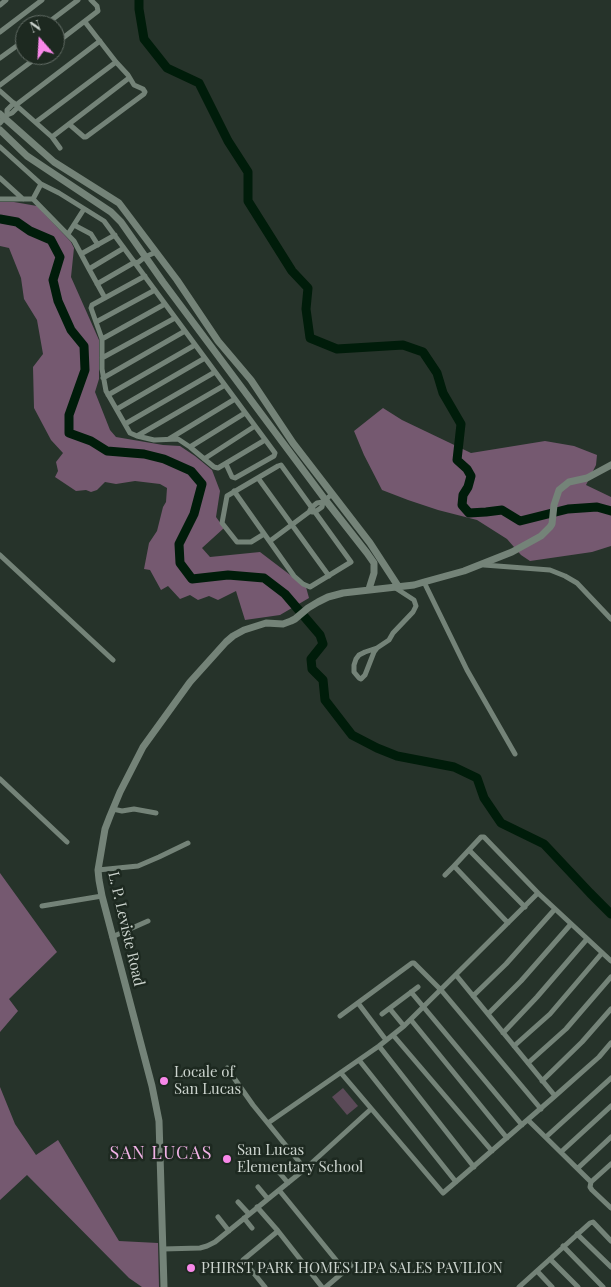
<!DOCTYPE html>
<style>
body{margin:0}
#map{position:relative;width:611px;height:1287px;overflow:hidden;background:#26332a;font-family:"Playfair Display",serif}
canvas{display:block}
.north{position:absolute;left:15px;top:15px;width:50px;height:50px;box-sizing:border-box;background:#1d2920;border:1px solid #636d66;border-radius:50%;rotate:341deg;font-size:14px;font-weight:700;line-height:20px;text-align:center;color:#ccd4ce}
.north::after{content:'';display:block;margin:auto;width:18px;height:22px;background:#f888e9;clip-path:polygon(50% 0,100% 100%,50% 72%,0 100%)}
</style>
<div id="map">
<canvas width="611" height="1287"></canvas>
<div class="north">N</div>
</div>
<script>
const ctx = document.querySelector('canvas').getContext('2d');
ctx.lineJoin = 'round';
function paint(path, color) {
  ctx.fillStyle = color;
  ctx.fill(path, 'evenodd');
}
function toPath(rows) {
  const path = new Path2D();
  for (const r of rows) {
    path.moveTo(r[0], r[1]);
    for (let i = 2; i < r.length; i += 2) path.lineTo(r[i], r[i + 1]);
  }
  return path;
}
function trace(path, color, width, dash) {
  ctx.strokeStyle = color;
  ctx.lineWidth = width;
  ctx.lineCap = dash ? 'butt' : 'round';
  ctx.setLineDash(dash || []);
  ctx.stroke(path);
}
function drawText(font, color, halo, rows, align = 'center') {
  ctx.font = font + ' "Playfair Display",serif';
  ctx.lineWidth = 5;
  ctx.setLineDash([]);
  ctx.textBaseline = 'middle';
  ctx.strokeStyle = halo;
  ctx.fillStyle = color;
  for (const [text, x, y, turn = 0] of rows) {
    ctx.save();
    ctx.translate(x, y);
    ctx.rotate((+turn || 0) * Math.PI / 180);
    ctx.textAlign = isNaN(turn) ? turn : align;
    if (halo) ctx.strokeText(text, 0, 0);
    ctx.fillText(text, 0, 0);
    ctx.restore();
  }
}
const green = toPath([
 [343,1088,358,1106,347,1115,332,1097]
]);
const forest = toPath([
 [0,202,14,202,37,206,71,242,74,248,71,277,99,340,99,379,95,392,110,430,116,437,163,445,180,446,195,456,212,470,220,491,216,517,224,528,202,548,210,557,260,552,306,587,309,598,280,615,245,620,236,591,218,600,209,596,198,600,190,595,180,599,168,586,161,590,150,570,144,569,149,543,157,531,163,507,166,502,167,488,160,484,135,481,116,484,105,482,97,490,91,492,86,490,76,491,55,477,58,471,56,462,63,453,51,440,34,408,33,367,43,354,37,320,24,299,21,278,9,248,0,246],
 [383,408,402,420,471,453,545,441,574,446,597,455,596,465,586,485,611,497,611,546,592,552,530,561,521,555,507,539,477,520,438,510,408,500,382,490,364,455,354,431],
 [0,873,57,952,9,999,18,1011,0,1032],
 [0,1087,15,1124,36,1155,58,1140,119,1241,158,1243,159,1287,142,1287,129,1278,27,1175,0,1200]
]);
const river = toPath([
 [139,0,139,9,144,39,167,68,199,83,228,141,248,172,248,201,292,271,308,288,306,309,310,338,337,349,403,345,423,352,437,373,443,393,461,424,457,460,467,469,471,476,468,487,463,495,462,505,469,513,486,512,502,510,520,521,568,509,597,507,611,511],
 [0,219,17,222,30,231,51,240,60,257,53,280,58,301,71,330,84,346,85,370,69,415,69,433,91,441,107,451,144,454,164,459,191,471,202,484,194,514,179,544,180,563,192,579,228,575,264,578,285,594,320,635,323,644,311,659,312,669,323,680,325,700,352,735,377,748,397,756,454,767,477,778,484,798,501,823,544,844,590,893,611,914]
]);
const street = toPath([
 [0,5,6,0],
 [45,25,78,0],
 [0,32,42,0],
 [55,44,98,11,97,6,91,0],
 [0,58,25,40],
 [0,85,40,55],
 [0,91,52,137,60,148],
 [16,105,100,41],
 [7,115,7,110,14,103],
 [36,122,116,62],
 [0,123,7,115,12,113,18,107],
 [69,124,84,137,86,137,144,94,145,92,143,89,134,85,128,75,116,62,85,22],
 [52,137,129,78],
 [0,147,41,184,59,193,104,221,275,453,274,456,235,478,232,477,226,464],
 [0,178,23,199],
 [0,199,33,199,74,241,89,269,105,298],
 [33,199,41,184],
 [74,225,91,234,98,245],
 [68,234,84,209],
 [81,254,115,235],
 [136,264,145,257,156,252],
 [89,269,124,248],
 [145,276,92,305,91,308,102,339,102,369,106,391,130,433,137,436,154,440,178,439,190,447,214,467,218,468,265,440],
 [97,284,135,262],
 [96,322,155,290],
 [102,339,165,304],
 [102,358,175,318],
 [103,378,185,331],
 [108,395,195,345],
 [117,409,205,358],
 [125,424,215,372],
 [137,436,225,385],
 [169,439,235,399],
 [190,447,245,413],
 [204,459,255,426],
 [258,478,329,576],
 [234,491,294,576,303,584,310,587,351,562,281,465,278,466,227,496,222,523,237,542,251,542,264,534],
 [312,512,315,512,322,507,323,502],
 [270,541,309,512,311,508,317,503,323,502,332,494],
 [0,555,113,660],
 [484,565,550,570,565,576,577,583,611,619],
 [424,582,467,670,515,754],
 [377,648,365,652,359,655,356,659,354,665,354,672,359,678,361,679,365,675,374,652,377,648,389,640,393,633,413,612,416,606,414,600,394,587],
 [0,779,67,842],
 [113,809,122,811,134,809,156,813],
 [469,850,525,907],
 [98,870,138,866,159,857,188,843],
 [445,875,454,866],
 [42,906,102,896],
 [508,923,454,866,481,837,484,837,538,893],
 [112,937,148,921],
 [456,975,555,1096],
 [411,992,522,1125],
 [473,996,506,964,555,909],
 [358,1003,386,1040],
 [390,1009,404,1026],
 [382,1014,418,987],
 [488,1014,521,981,571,924],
 [340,1016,412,963,414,963,441,990,541,1109],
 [411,1020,507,1138],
 [503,1033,537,997,587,939],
 [393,1035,492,1151],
 [379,1046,474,1167],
 [514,1046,550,1014,602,953],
 [359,1060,456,1182],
 [528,1063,566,1029,611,977],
 [227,1068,253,1105,305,1169],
 [341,1073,443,1193,555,1096,599,1057,611,1043],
 [542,1081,582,1042,611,1009],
 [528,1120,591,1182],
 [268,1123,379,1046,404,1026,538,893,611,961],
 [546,1137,611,1078],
 [561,1152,611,1106],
 [611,1164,591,1182,590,1187,592,1190,611,1208],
 [578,1168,611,1137],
 [278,1171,288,1183],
 [258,1187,268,1199],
 [279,1190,345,1271],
 [238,1202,249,1214],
 [257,1207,278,1231,322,1287],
 [218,1217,229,1231],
 [244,1218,252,1228],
 [577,1234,611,1267],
 [563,1246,603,1287],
 [163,1249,200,1248,207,1246,215,1242,305,1169,371,1109],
 [550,1259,578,1287],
 [537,1271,552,1287],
 [265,1287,243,1260,278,1231],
 [326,1287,354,1263],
 [519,1287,590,1223,593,1222,611,1241]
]);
const secondary = toPath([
 [0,114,54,162,119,203,177,280,218,341,251,380,293,443,370,543,398,586],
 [0,130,27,156,111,212,121,222,163,282,327,502,367,553,374,563,374,573,369,589],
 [164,1287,159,1121,152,1086,102,896,99,880,98,870,105,829,110,816,120,792,143,747,190,682,226,642,233,636,244,630,266,623,283,624,291,621,295,619,308,608,318,602,328,597,343,593,414,585,424,582,464,571,512,552,541,536,550,527,552,524,554,505,559,490,569,482,587,478,611,465]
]);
const markers = [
 [164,1081,5,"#f888e9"],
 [227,1159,5,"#f888e9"],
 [191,1268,5,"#f888e9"]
];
const streetNames = [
 ["L. P. Leviste Road",126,929,77]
];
const poiNames = [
 ["Locale of",174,1072],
 ["San Lucas",174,1089],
 ["San Lucas",237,1150],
 ["Elementary School",237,1167],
 ["PHIRST PARK HOMES LIPA SALES PAVILION",201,1268]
];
const quarterNames = [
 ["SAN LUCAS",161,1153]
];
paint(green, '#5b4a58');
paint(forest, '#755970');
trace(river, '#001c0a', 9);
trace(street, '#748378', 5);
trace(secondary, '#748378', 7);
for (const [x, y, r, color] of markers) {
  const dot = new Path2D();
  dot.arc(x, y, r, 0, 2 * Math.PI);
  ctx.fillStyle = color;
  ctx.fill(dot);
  trace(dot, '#1d2920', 2);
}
drawText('15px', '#ccd4ce', '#1d2920', streetNames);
drawText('15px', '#ccd4ce', '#1d2920', poiNames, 'left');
ctx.letterSpacing = '1px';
drawText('18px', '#f2b2e7', '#1d2920', quarterNames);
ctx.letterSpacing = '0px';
</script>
